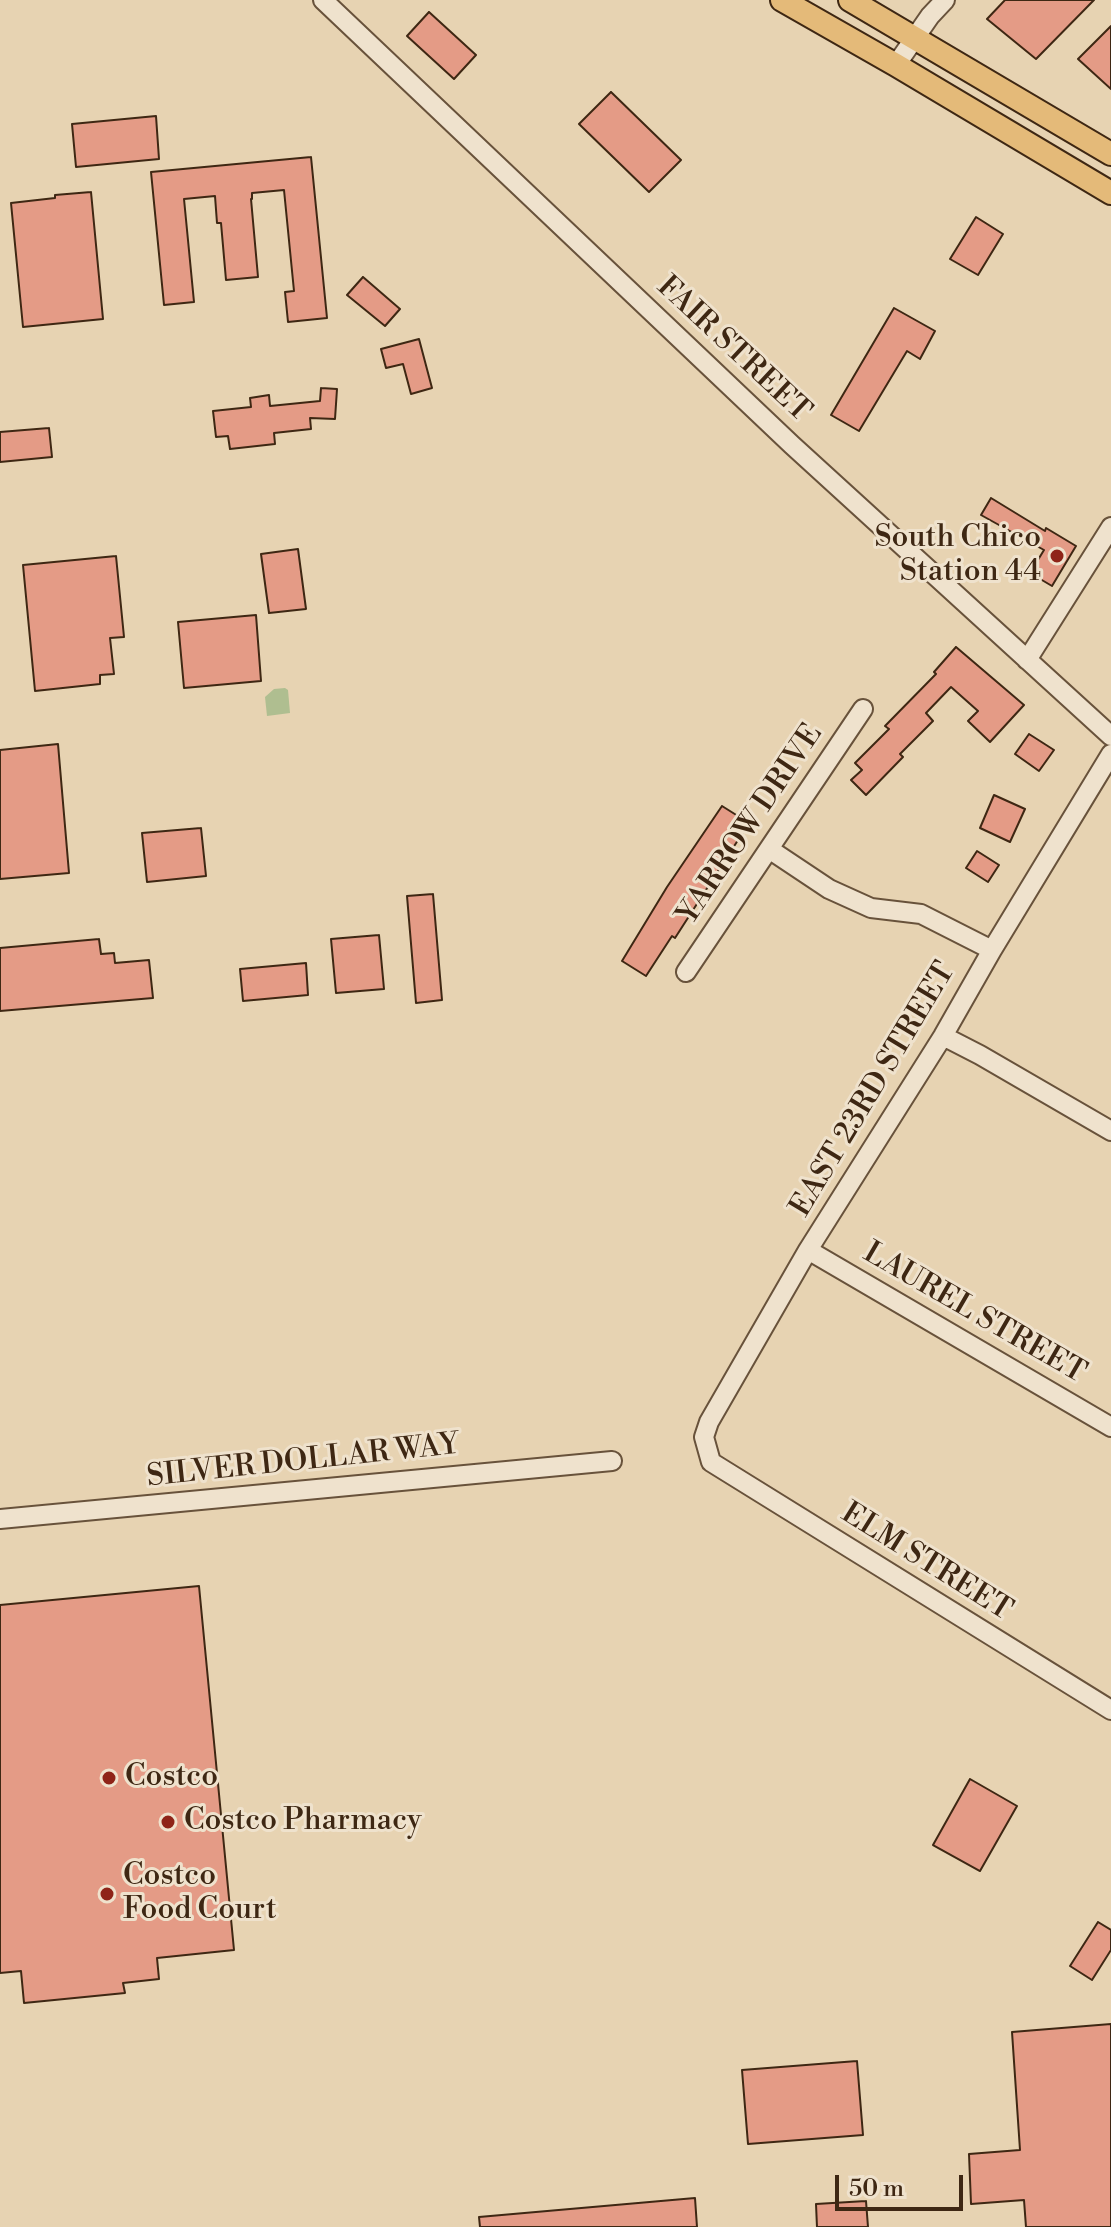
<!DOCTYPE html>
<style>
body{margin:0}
#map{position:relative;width:1111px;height:2227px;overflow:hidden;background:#e7d3b2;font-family:"Libre Bodoni",serif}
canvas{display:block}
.scale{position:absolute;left:835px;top:2175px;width:128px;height:36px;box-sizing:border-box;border:4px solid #3e2713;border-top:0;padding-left:10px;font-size:24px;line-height:28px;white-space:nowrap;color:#3e2713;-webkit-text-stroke:6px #efe2cd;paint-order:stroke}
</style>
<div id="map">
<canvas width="1111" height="2227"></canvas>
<div class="scale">50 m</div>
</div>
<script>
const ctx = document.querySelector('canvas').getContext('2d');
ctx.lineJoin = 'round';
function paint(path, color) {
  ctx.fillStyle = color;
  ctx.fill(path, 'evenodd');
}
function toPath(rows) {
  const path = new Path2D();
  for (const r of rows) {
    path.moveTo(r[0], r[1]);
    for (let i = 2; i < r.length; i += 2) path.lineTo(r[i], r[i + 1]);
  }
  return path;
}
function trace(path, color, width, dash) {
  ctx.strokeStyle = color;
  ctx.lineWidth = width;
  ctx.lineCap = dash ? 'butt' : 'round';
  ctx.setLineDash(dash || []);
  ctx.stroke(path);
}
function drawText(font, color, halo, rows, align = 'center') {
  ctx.font = font + ' "Libre Bodoni",serif';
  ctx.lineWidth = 6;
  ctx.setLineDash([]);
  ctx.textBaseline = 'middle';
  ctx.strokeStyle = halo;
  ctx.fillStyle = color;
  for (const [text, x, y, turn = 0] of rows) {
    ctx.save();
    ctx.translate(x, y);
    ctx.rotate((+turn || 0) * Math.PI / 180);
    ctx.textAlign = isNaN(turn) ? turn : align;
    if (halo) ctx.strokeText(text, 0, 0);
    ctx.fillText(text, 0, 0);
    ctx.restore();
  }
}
const green = toPath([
 [285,688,288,690,290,713,267,716,265,697,274,689]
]);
const building = toPath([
 [1005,0,1094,0,1036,59,987,19,1005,0],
 [429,12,476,55,454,79,407,36,429,12],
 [1111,26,1111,89,1078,59,1111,26],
 [611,92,681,160,649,192,579,124,611,92],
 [156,116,159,159,76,167,72,124,156,116],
 [311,157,327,318,288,322,285,292,294,291,284,190,252,193,252,199,251,199,258,277,226,280,221,223,217,223,215,196,184,199,194,302,164,305,151,172,311,157],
 [91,192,103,319,23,327,11,203,55,198,55,195,91,192],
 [976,217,1003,234,978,275,950,259,976,217],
 [363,277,400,309,385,326,347,295,363,277],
 [894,308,935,331,920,359,907,351,859,431,831,415,894,308],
 [419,339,432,388,411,394,403,364,386,368,381,349,419,339],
 [321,388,337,389,335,419,310,418,311,429,274,433,275,444,230,449,228,436,216,437,213,411,251,407,250,398,269,395,270,406,320,401,321,388],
 [49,428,52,457,0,462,0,432,49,428],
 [991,498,1045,531,1046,528,1076,546,1052,586,1030,573,1044,550,981,515,991,498],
 [298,549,306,609,269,613,261,554,298,549],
 [116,556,124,637,110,638,114,674,100,675,100,684,35,691,23,565,116,556],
 [256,615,261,681,184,688,178,622,256,615],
 [956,647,1024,705,990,742,968,721,978,711,951,687,926,713,933,721,900,754,903,757,866,795,851,780,862,770,855,763,889,729,885,726,936,674,934,672,956,647],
 [1029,734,1054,750,1039,771,1015,754,1029,734],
 [58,744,69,873,0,879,0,750,58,744],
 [994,795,1025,809,1010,842,980,828,994,795],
 [722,806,749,823,675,938,672,936,646,976,622,961,667,887,722,806],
 [201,828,206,876,147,882,142,833,201,828],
 [977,851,999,865,988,882,966,868,977,851],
 [433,894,442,1000,416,1003,407,896,433,894],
 [379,935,384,989,336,993,331,939,379,935],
 [99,939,101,954,114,953,115,963,149,960,153,998,0,1011,0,948,99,939],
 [306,963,308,995,243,1001,240,969,306,963],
 [199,1586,234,1950,157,1958,159,1979,123,1983,125,1993,24,2003,21,1971,0,1973,0,1605,199,1586],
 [970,1779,1017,1806,980,1871,933,1845,970,1779],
 [1098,1922,1111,1930,1111,1950,1092,1980,1070,1966,1098,1922],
 [1111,2024,1111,2227,1026,2227,1024,2200,971,2204,969,2154,1020,2150,1012,2032,1111,2024],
 [857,2061,863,2135,748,2144,742,2070,857,2061],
 [695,2198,697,2227,480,2227,479,2217,695,2198],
 [866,2201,868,2227,817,2227,816,2204,866,2201]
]);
const minor = toPath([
 [323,0,792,445,1111,736],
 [896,65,930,16,945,0],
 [1027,660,1111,527],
 [1111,754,992,950,943,1036,808,1250,709,1422,704,1437,711,1462,1111,1710],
 [769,849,829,889,871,908,921,914,992,950],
 [686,972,863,709],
 [943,1036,980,1055,1111,1131],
 [808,1250,1111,1427],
 [0,1519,612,1461]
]);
const major = toPath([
 [782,0,896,65,1111,193],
 [850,0,1111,154]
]);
const markers = [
 [1057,556,8,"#8f2418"],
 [109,1778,8,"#8f2418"],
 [168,1822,8,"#8f2418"],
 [107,1894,8,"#8f2418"]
];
const streetNames = [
 ["FAIR STREET",733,350,43],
 ["YARROW DRIVE",751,825,-56],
 ["EAST 23RD STREET",874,1090,-59],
 ["LAUREL STREET",974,1314,30],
 ["SILVER DOLLAR WAY",303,1462,-6],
 ["ELM STREET",926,1563,32]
];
const poiNames = [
 ["South Chico",1041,539,"right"],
 ["Station 44",1041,573,"right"],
 ["Costco",125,1778],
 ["Costco Pharmacy",184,1822],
 ["Costco",123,1877],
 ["Food Court",123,1911]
];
paint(green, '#afbe90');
paint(building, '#e49b86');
trace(building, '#3e2713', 2);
trace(minor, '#68523b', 22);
trace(major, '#3e2713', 26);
trace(minor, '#efe2cd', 18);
trace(major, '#e4ba79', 22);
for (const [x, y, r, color] of markers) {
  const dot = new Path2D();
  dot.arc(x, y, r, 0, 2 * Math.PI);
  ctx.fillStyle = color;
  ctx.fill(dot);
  trace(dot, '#efe2cd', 3);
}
drawText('30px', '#3e2713', '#efe2cd', streetNames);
drawText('30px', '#3e2713', '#efe2cd', poiNames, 'left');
</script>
